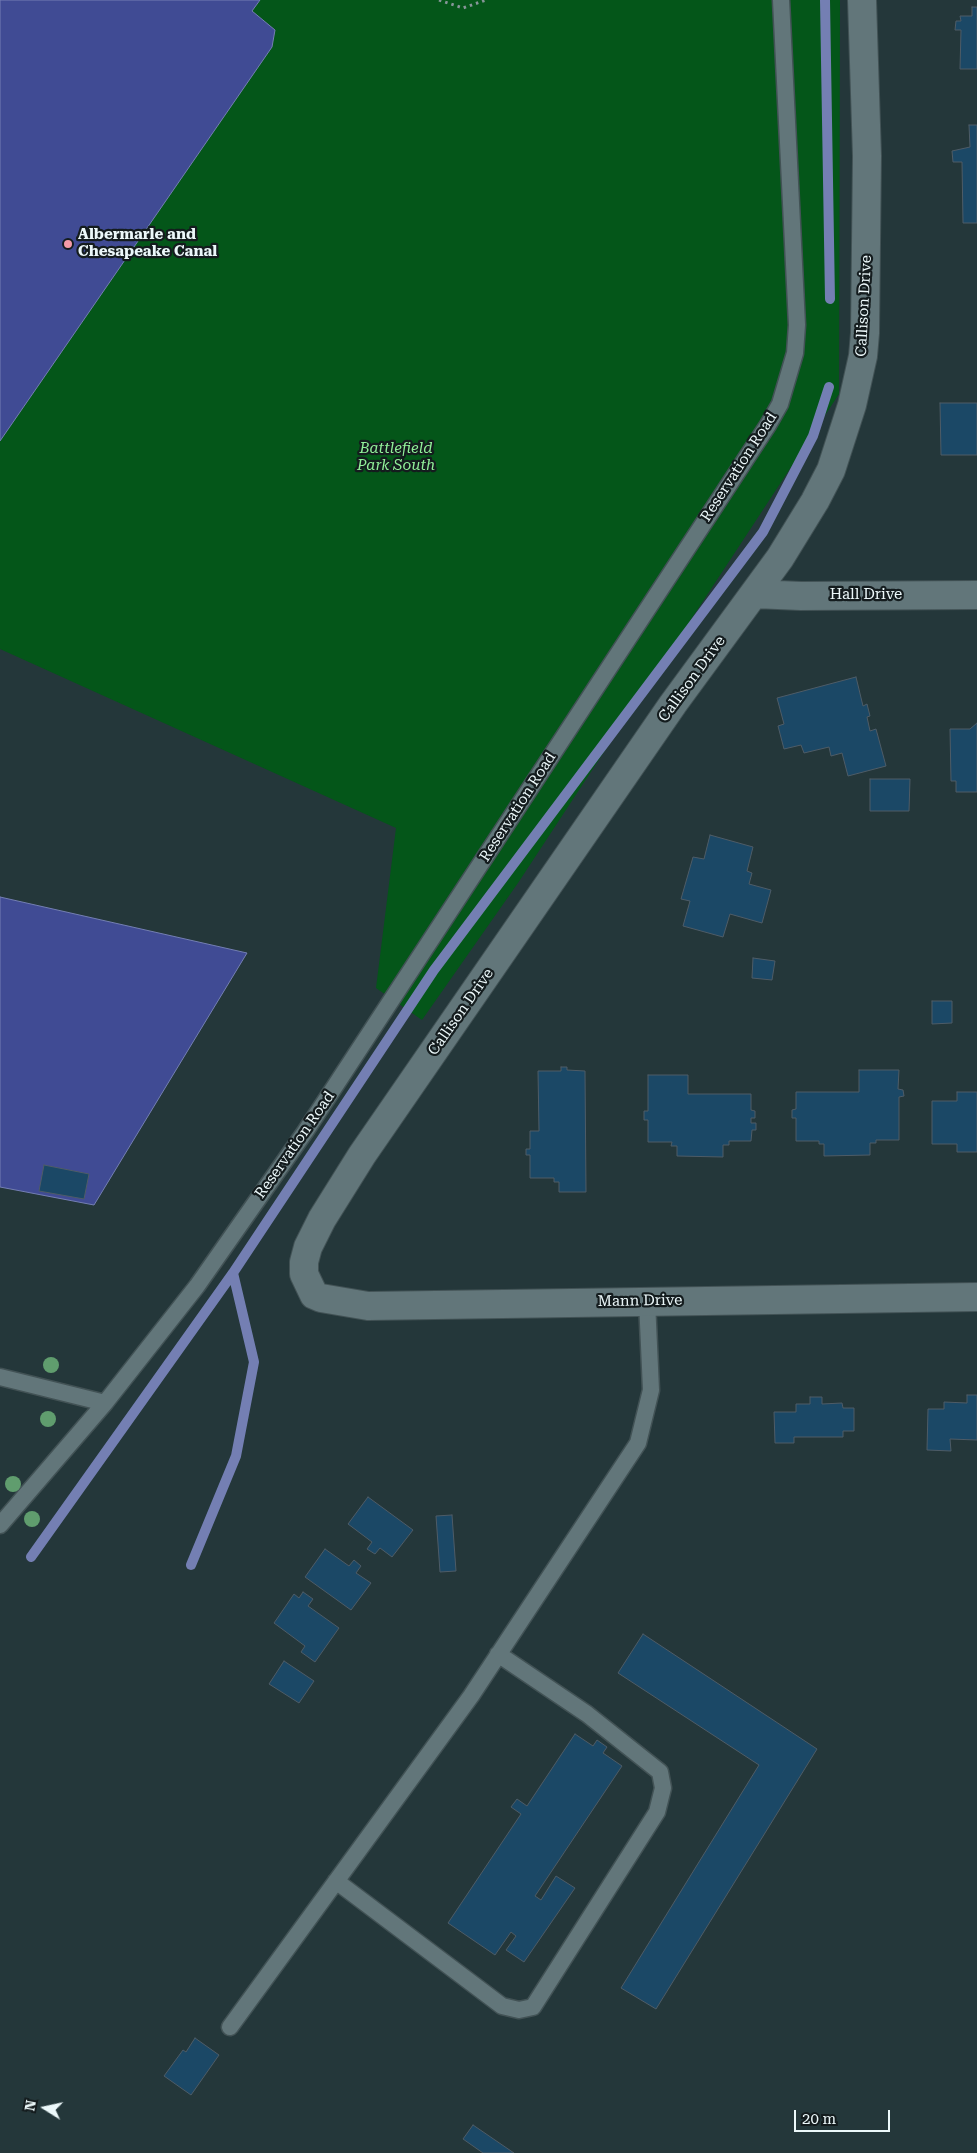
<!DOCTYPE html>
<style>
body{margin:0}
#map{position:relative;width:977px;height:2153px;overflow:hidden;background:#24373a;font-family:"Roboto Serif",serif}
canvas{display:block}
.north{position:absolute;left:20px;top:2083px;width:50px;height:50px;-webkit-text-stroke:4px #141c1e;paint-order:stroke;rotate:280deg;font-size:14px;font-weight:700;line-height:20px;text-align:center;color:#ecf8fa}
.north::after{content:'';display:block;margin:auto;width:18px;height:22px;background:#ecf8fa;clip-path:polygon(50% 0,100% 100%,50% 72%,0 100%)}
.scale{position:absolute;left:794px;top:2110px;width:96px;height:22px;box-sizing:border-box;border:2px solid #ecf8fa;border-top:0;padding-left:6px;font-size:15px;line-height:18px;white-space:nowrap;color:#ecf8fa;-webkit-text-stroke:4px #141c1e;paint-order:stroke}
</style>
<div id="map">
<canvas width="977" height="2153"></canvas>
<div class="north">N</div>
<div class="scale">20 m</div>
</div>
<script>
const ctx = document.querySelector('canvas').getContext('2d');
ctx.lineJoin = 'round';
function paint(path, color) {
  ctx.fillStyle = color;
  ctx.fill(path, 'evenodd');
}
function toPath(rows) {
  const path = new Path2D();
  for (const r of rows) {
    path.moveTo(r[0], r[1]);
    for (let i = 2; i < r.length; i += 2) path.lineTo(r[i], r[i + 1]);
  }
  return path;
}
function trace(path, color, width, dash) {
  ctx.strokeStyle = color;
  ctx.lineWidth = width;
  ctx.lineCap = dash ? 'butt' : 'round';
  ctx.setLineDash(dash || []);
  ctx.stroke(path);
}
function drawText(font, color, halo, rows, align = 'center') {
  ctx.font = font + ' "Roboto Serif",serif';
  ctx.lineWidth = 4.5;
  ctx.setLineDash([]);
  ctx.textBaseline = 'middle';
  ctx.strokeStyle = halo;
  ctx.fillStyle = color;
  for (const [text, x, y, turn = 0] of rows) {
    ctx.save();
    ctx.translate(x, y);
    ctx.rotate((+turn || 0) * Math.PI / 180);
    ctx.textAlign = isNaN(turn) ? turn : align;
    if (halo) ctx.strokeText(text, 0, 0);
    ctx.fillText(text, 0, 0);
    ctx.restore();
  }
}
const green = toPath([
 [260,0,840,0,839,394,518,883,422,1020,376,988,396,828,0,649,0,441,271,47,275,30,252,11]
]);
const water = toPath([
 [0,0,260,0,252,11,275,30,272,47,0,441,0,0],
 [0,897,247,953,94,1205,0,1187,0,897]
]);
const stream = toPath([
 [825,0,830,299],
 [31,1557,233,1273,434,970,763,532,813,436,829,387],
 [191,1565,236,1456,254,1362,233,1273]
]);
const building = toPath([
 [972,7,977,7,977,69,960,69,961,30,955,30,956,21,961,21,960,16,972,16,972,7],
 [969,125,977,125,977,223,963,223,962,162,953,162,952,151,970,147,969,125],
 [940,403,977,403,977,455,941,455,940,403],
 [856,677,863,706,867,704,870,716,867,717,870,731,876,729,886,766,848,776,842,753,831,756,829,747,804,753,801,745,784,749,778,726,784,724,777,698,856,677],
 [977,723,977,792,956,792,956,781,951,781,950,729,970,729,977,723],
 [870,779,910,779,909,811,870,811,870,779],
 [710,835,753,847,747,871,752,873,749,884,771,890,762,923,730,914,723,937,683,926,690,901,681,899,693,857,704,859,710,835],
 [753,958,775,961,772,980,752,978,753,958],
 [932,1001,952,1001,952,1023,932,1024,932,1001],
 [561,1067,567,1067,567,1070,585,1071,586,1192,559,1192,559,1182,554,1182,554,1178,530,1178,530,1155,526,1155,526,1149,530,1149,530,1131,539,1131,538,1071,561,1071,561,1067],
 [859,1070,899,1070,898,1089,903,1090,904,1096,899,1097,899,1140,876,1140,876,1143,870,1143,870,1155,824,1156,824,1144,819,1144,819,1141,796,1141,796,1118,792,1118,792,1110,796,1109,796,1092,859,1092,859,1070],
 [648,1075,688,1075,688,1094,751,1094,751,1110,755,1111,755,1118,751,1118,751,1123,756,1123,756,1130,752,1130,751,1141,729,1141,729,1145,723,1145,723,1157,677,1156,677,1146,671,1146,672,1142,648,1142,648,1120,644,1120,644,1111,648,1111,648,1075],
 [957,1092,977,1092,977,1152,957,1152,957,1144,932,1144,932,1101,957,1101,957,1092],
 [44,1165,89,1174,84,1199,39,1191,44,1165],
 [967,1395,977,1395,977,1440,950,1439,951,1451,927,1450,928,1409,944,1409,944,1402,967,1403,967,1395],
 [810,1397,822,1397,822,1404,842,1403,843,1408,854,1408,854,1431,843,1431,843,1437,794,1437,794,1443,775,1443,774,1412,796,1412,796,1404,810,1404,810,1397],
 [368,1497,413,1530,392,1557,380,1548,375,1554,367,1549,372,1542,348,1524,368,1497],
 [452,1515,456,1571,440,1572,436,1516,452,1515],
 [325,1549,349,1566,354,1560,361,1566,356,1573,371,1583,351,1610,305,1577,325,1549],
 [303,1592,313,1599,308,1606,339,1628,315,1662,301,1652,305,1646,274,1623,294,1594,299,1598,303,1592],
 [643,1634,817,1749,656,2009,621,1988,759,1765,618,1673,643,1634],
 [284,1661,314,1681,299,1703,269,1684,284,1661],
 [575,1734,593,1746,597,1740,607,1747,603,1753,622,1766,535,1896,541,1900,556,1876,575,1888,524,1962,506,1950,516,1936,511,1932,495,1955,448,1923,521,1814,511,1807,517,1799,527,1806,575,1734],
 [195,2038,219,2055,191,2095,164,2076,183,2050,186,2052,195,2038],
 [473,2125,514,2153,483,2153,463,2139,473,2125]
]);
const path = toPath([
 [439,0,463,8,486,0]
]);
const lane = toPath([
 [0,1377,105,1403],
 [0,1525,105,1403,197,1286,305,1132,768,425,780,404,795,353,797,325,781,0],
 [336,1881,502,2006,519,2010,533,2007,657,1812,663,1788,660,1772,587,1714,498,1654],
 [230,2027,471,1696,638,1443,651,1390,647,1301]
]);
const street = toPath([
 [862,0,867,156,865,333,863,356,852,405,831,470,815,501,780,558,673,704,362,1155,322,1219,308,1247,304,1262,304,1274,314,1295,321,1298,368,1306,977,1297],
 [755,594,801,596,977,595]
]);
const trees = [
 [51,1365],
 [48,1419],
 [13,1484],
 [32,1519]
];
const markers = [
 [68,244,5,"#f39aa8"]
];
const poiNames = [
 ["Albermarle and",78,235],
 ["Chesapeake Canal",78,252]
];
const streetNames = [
 ["Callison Drive",864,306,-87],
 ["Reservation Road",739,467,-57],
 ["Hall Drive",866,595],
 ["Callison Drive",692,679,-54],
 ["Reservation Road",518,807,-57],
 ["Callison Drive",461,1012,-55],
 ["Reservation Road",295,1145,-55],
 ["Mann Drive",640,1301,-1]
];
const parkNames = [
 ["Battlefield",396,449],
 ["Park South",396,466]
];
paint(green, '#045619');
paint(water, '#404b94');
trace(water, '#747fb3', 1);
trace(stream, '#747fb3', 10);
paint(building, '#1b4866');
trace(building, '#4e5c67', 1);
trace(lane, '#425255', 19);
trace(street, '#425255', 30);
trace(path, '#869598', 3, [2.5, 4]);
trace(lane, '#62767a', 16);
trace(street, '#62767a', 28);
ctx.fillStyle = '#609d6e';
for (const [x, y] of trees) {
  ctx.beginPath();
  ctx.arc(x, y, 8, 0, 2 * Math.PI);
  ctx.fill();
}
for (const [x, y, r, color] of markers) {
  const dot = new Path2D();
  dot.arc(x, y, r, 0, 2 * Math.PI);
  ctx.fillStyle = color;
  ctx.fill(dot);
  trace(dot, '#141c1e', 2);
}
drawText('bold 15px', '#ecf8fa', '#141c1e', poiNames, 'left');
drawText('15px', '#ecf8fa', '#141c1e', streetNames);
drawText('italic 15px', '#91f099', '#141c1e', parkNames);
</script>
